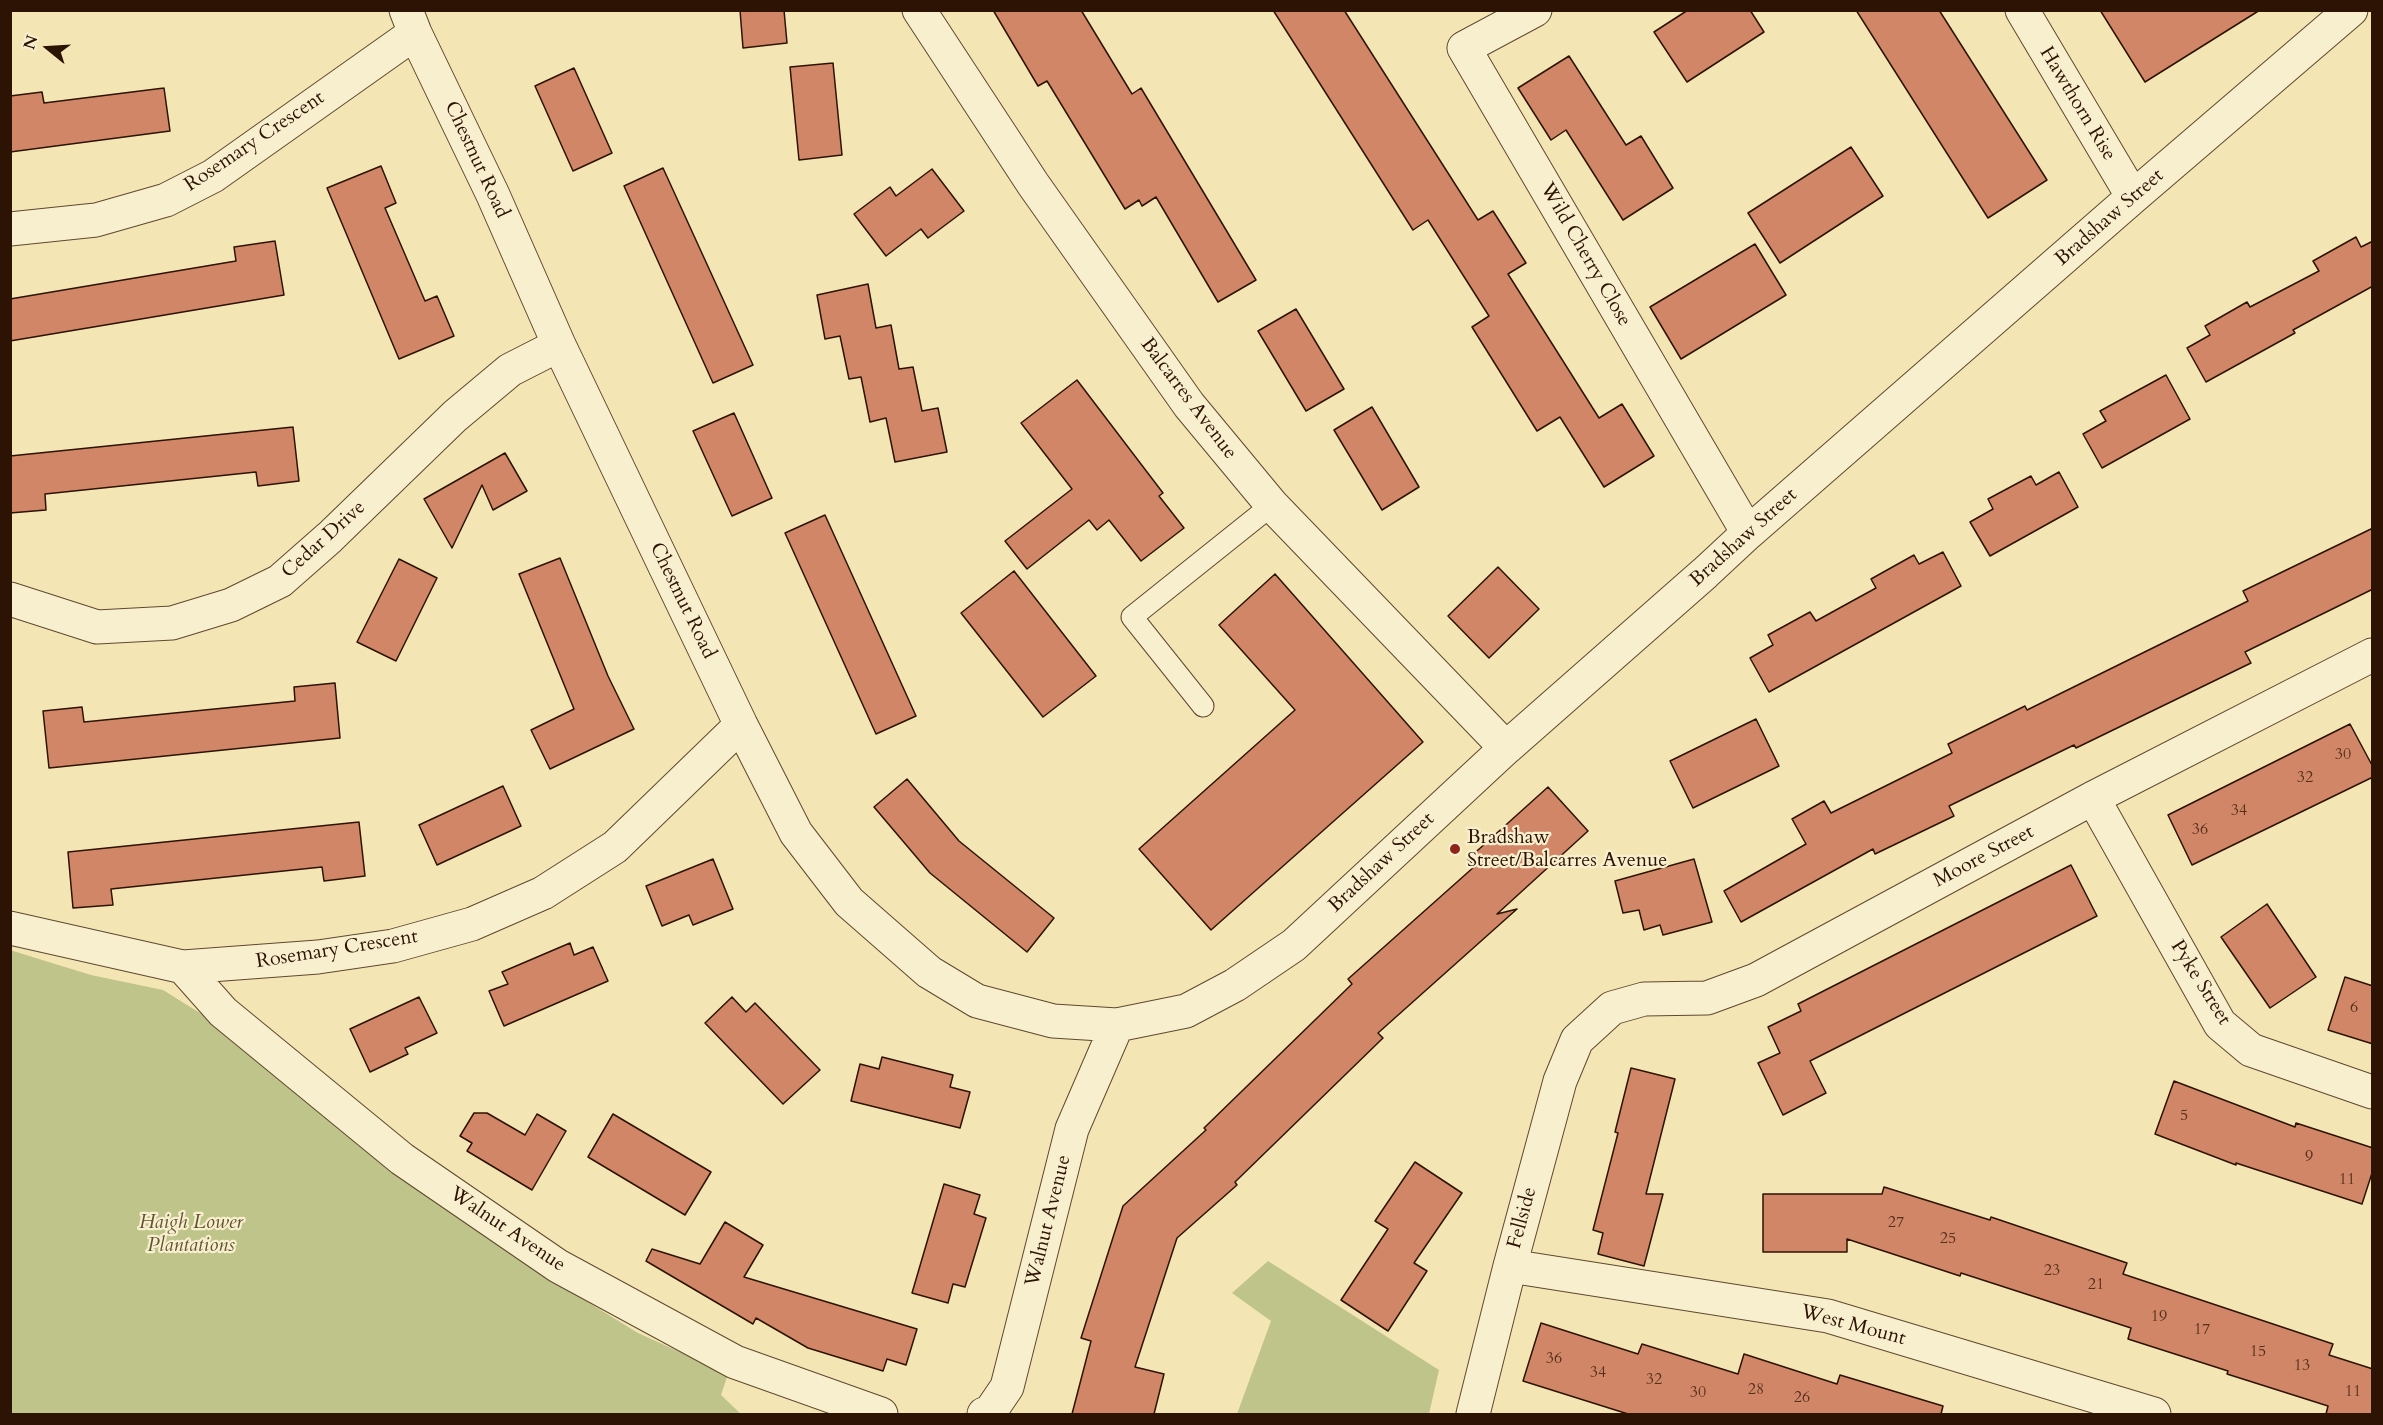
<!DOCTYPE html>
<style>
body{margin:0}
#map{position:relative;width:2383px;height:1425px;overflow:hidden;background:#f4e6b4;font-family:Cardo,serif}
canvas{display:block}
.frame{position:absolute;inset:0;border:12px solid #2d1303;pointer-events:none}
.north{position:absolute;left:18px;top:18px;width:60px;height:60px;-webkit-text-stroke:4px #f8efce;paint-order:stroke;rotate:288deg;font-size:16px;font-weight:700;line-height:24px;text-align:center;color:#2d1303}
.north::after{content:'';display:block;margin:auto;width:21px;height:27px;background:#2d1303;clip-path:polygon(50% 0,100% 100%,50% 72%,0 100%)}
</style>
<div id="map">
<canvas width="2383" height="1425"></canvas>
<div class="frame"></div>
<div class="north">N</div>
</div>
<script>
const ctx = document.querySelector('canvas').getContext('2d');
ctx.lineJoin = 'round';
function paint(path, color) {
  ctx.fillStyle = color;
  ctx.fill(path, 'evenodd');
}
function toPath(rows) {
  const path = new Path2D();
  for (const r of rows) {
    path.moveTo(r[0], r[1]);
    for (let i = 2; i < r.length; i += 2) path.lineTo(r[i], r[i + 1]);
  }
  return path;
}
function trace(path, color, width, dash) {
  ctx.strokeStyle = color;
  ctx.lineWidth = width;
  ctx.lineCap = dash ? 'butt' : 'round';
  ctx.setLineDash(dash || []);
  ctx.stroke(path);
}
function drawText(font, color, halo, rows, align = 'center') {
  ctx.font = font + ' Cardo,serif';
  ctx.lineWidth = 4.5;
  ctx.setLineDash([]);
  ctx.textBaseline = 'middle';
  ctx.strokeStyle = halo;
  ctx.fillStyle = color;
  for (const [text, x, y, turn = 0] of rows) {
    ctx.save();
    ctx.translate(x, y);
    ctx.rotate((+turn || 0) * Math.PI / 180);
    ctx.textAlign = isNaN(turn) ? turn : align;
    if (halo) ctx.strokeText(text, 0, 0);
    ctx.fillText(text, 0, 0);
    ctx.restore();
  }
}
const green = toPath([
 [10,950,91,975,163,990,213,1021,552,1280,638,1333,728,1374,721,1395,741,1414,11,1414],
 [1268,1261,1439,1370,1429,1414,1237,1414,1271,1321,1232,1293]
]);
const building = toPath([
 [740,10,784,10,787,43,743,48,740,10],
 [993,10,1081,10,1132,94,1141,88,1256,280,1218,302,1156,197,1142,206,1139,200,1125,209,1047,81,1038,86,993,10],
 [1273,10,1344,10,1478,220,1493,211,1526,263,1508,274,1599,418,1622,404,1654,456,1604,487,1560,417,1537,431,1472,327,1489,316,1428,220,1413,230,1273,10],
 [1688,10,1750,10,1764,32,1687,82,1654,32,1688,10],
 [1856,10,1939,10,2047,180,1988,218,1856,10],
 [2100,10,2260,10,2145,82,2100,10],
 [1569,56,1626,145,1641,136,1673,188,1623,220,1566,130,1551,140,1518,88,1569,56],
 [833,63,842,155,799,160,790,67,833,63],
 [574,68,612,153,573,171,535,86,574,68],
 [164,88,170,131,10,152,10,96,42,92,44,103,164,88],
 [1851,147,1883,196,1780,263,1748,213,1851,147],
 [381,166,396,203,385,208,425,301,437,296,454,336,399,359,327,188,381,166],
 [663,168,753,365,713,383,624,186,663,168],
 [932,169,964,211,928,238,921,229,886,256,854,214,890,187,896,196,932,169],
 [2356,237,2361,247,2373,241,2373,286,2293,330,2295,333,2206,382,2187,348,2210,335,2205,326,2247,302,2250,307,2319,271,2313,261,2356,237],
 [275,241,284,295,10,341,10,299,236,261,234,247,275,241],
 [1755,244,1786,295,1681,359,1650,307,1755,244],
 [868,284,876,328,891,325,899,369,913,367,922,411,938,408,947,452,895,462,886,418,870,422,861,377,849,379,840,336,825,339,817,295,868,284],
 [1296,309,1344,389,1306,411,1258,331,1296,309],
 [2166,375,2190,419,2102,468,2083,434,2106,421,2100,411,2166,375],
 [1077,380,1163,493,1159,496,1184,528,1141,561,1109,520,1097,530,1089,520,1027,569,1005,541,1072,489,1021,423,1077,380],
 [1372,407,1419,487,1382,510,1334,430,1372,407],
 [734,413,772,498,732,516,693,431,734,413],
 [293,427,299,481,258,486,256,472,45,494,46,510,10,513,10,456,293,427],
 [505,453,527,491,493,510,482,485,452,548,424,499,505,453],
 [2059,472,2078,507,1990,556,1970,522,1993,509,1988,499,2031,476,2036,485,2059,472],
 [825,515,916,716,876,734,785,533,825,515],
 [2373,528,2373,589,2245,652,2251,663,2076,748,2074,745,1949,806,1954,816,1875,854,1873,849,1741,922,1724,891,1806,844,1792,819,1824,801,1831,813,1952,753,1948,744,2025,706,2027,710,2248,601,2243,591,2373,528],
 [1943,552,1961,586,1769,692,1750,658,1773,645,1768,635,1810,612,1816,621,1845,605,1876,588,1871,579,1914,555,1919,564,1943,552],
 [560,558,608,676,634,729,550,769,531,730,574,709,519,574,560,558],
 [399,559,437,578,396,661,357,642,399,559],
 [1498,567,1539,609,1489,658,1448,616,1498,567],
 [1014,571,1096,676,1043,717,961,613,1014,571],
 [1275,574,1423,742,1211,930,1139,849,1295,710,1219,625,1275,574],
 [335,683,340,738,49,768,43,711,82,707,84,722,295,701,294,687,335,683],
 [1756,719,1779,766,1693,808,1670,761,1756,719],
 [2350,724,2373,767,2373,777,2192,865,2168,815,2350,724],
 [907,779,959,841,1054,918,1027,952,930,873,874,807,907,779],
 [503,786,521,826,437,865,419,825,503,786],
 [1548,787,1588,831,1497,914,1517,909,1378,1033,1383,1038,1235,1182,1237,1185,1177,1238,1135,1367,1164,1374,1154,1414,1072,1414,1091,1341,1081,1338,1123,1206,1206,1130,1204,1128,1352,984,1348,979,1475,866,1468,859,1548,787],
 [359,822,365,876,324,881,322,867,111,889,113,905,73,908,68,852,359,822],
 [713,859,733,909,693,925,689,915,662,926,646,886,713,859],
 [1694,859,1712,922,1663,935,1660,925,1644,930,1639,910,1623,913,1615,881,1694,859],
 [2071,865,2097,916,1810,1061,1826,1093,1783,1115,1758,1063,1780,1053,1768,1027,1801,1011,1798,1004,2071,865],
 [2267,904,2316,977,2270,1008,2221,937,2267,904],
 [570,943,574,955,593,947,608,981,504,1026,489,991,508,984,502,972,570,943],
 [2345,977,2373,986,2373,1044,2328,1030,2345,977],
 [419,997,437,1033,405,1048,408,1054,370,1072,350,1029,419,997],
 [732,997,746,1012,755,1003,820,1070,783,1104,705,1023,732,997],
 [882,1057,953,1075,950,1087,970,1092,960,1128,851,1101,860,1064,879,1069,882,1057],
 [1631,1068,1675,1079,1646,1194,1663,1194,1644,1266,1598,1254,1603,1233,1593,1230,1618,1133,1615,1132,1631,1068],
 [2174,1081,2295,1127,2296,1123,2373,1148,2373,1170,2362,1204,2236,1163,2236,1165,2155,1134,2174,1081],
 [474,1113,487,1113,525,1135,537,1114,566,1131,532,1190,467,1151,472,1143,460,1136,474,1113],
 [613,1114,711,1172,685,1215,588,1157,613,1114],
 [1415,1162,1462,1193,1414,1263,1427,1271,1388,1331,1341,1300,1388,1229,1375,1221,1415,1162],
 [944,1184,980,1195,974,1214,986,1218,965,1287,953,1284,948,1303,912,1293,944,1184],
 [1884,1187,1990,1220,1991,1217,2127,1263,2123,1274,2333,1344,2329,1355,2373,1369,2373,1414,2326,1414,2328,1406,2227,1374,2228,1371,2128,1339,2131,1328,1961,1273,1960,1276,1847,1239,1847,1252,1763,1252,1763,1194,1882,1194,1884,1187],
 [725,1222,763,1245,744,1277,917,1329,906,1365,887,1359,883,1371,808,1348,756,1318,753,1324,646,1261,652,1249,700,1264,725,1222],
 [1541,1323,1638,1354,1642,1344,1738,1374,1744,1354,1837,1384,1840,1375,1943,1406,1941,1414,1628,1414,1523,1381,1541,1323]
]);
const service = toPath([
 [1203,706,1132,617,1272,505]
]);
const minor = toPath([
 [406,10,415,33,493,195,559,345,741,725,796,833,849,902,929,972,977,1001,1053,1021,1117,1025,1186,1011,1235,985,1294,945,1506,748,1705,573,1748,533,2133,197,2351,10],
 [919,10,1033,184,1189,405,1272,505,1506,748],
 [1535,10,1464,48,1748,533],
 [2022,10,2133,197],
 [10,229,96,220,166,200,213,176,415,33],
 [10,599,97,627,172,623,231,605,280,581,330,537,455,416,510,370,559,345],
 [2093,798,2220,1024,2251,1050,2372,1092],
 [10,928,183,967,318,957,393,946,472,924,543,893,615,847,741,725],
 [183,967,223,1012,402,1159,558,1266,735,1362,881,1414],
 [1510,1266,1828,1316,2154,1414],
 [984,1414,990,1412,1007,1387,1072,1129,1117,1025],
 [1473,1414,1510,1266,1560,1081,1577,1040,1612,1008,1644,999,1707,998,1756,980,2093,798,2372,655]
]);
const markers = [
 [1455,849,6,"#8f2418"]
];
const numberNames = [
 ["30",2343,755],
 ["32",2305,778],
 ["34",2239,811],
 ["36",2200,830],
 ["6",2354,1008],
 ["5",2184,1116],
 ["9",2309,1157],
 ["11",2347,1180],
 ["27",1896,1223],
 ["25",1948,1239],
 ["23",2052,1271],
 ["21",2096,1285],
 ["19",2159,1317],
 ["17",2202,1330],
 ["15",2258,1352],
 ["36",1554,1359],
 ["13",2302,1366],
 ["34",1598,1373],
 ["32",1654,1380],
 ["28",1756,1390],
 ["11",2353,1392],
 ["30",1698,1393],
 ["26",1802,1398]
];
const streetNames = [
 ["Hawthorn Rise",2077,104,59],
 ["Rosemary Crescent",255,142,-34],
 ["Chestnut Road",476,160,65],
 ["Bradshaw Street",2110,218,-41],
 ["Wild Cherry Close",1585,255,60],
 ["Balcarres Avenue",1188,399,53],
 ["Bradshaw Street",1744,538,-42],
 ["Cedar Drive",324,540,-42],
 ["Chestnut Road",682,601,64],
 ["Moore Street",1984,857,-28],
 ["Bradshaw Street",1382,863,-43],
 ["Rosemary Crescent",337,950,-9],
 ["Pyke Street",2200,983,58],
 ["Fellside",1523,1218,-75],
 ["Walnut Avenue",1049,1221,-76],
 ["Walnut Avenue",507,1230,34],
 ["West Mount",1853,1326,15]
];
const poiNames = [
 ["Bradshaw",1467,838],
 ["Street/Balcarres Avenue",1467,861]
];
const parkNames = [
 ["Haigh Lower",191,1223],
 ["Plantations",191,1246]
];
paint(green, '#bfc48a');
paint(building, '#d08667');
trace(building, '#2d1303', 1.5);
trace(service, '#5f482f', 23);
trace(minor, '#5f482f', 35);
trace(service, '#f8efce', 21);
trace(minor, '#f8efce', 33);
for (const [x, y, r, color] of markers) {
  const dot = new Path2D();
  dot.arc(x, y, r, 0, 2 * Math.PI);
  ctx.fillStyle = color;
  ctx.fill(dot);
  trace(dot, '#f8efce', 2);
}
drawText('16px', '#56301c', null, numberNames);
drawText('20px', '#2d1303', '#f8efce', streetNames);
drawText('20px', '#2d1303', '#f8efce', poiNames, 'left');
drawText('italic 20px', '#605132', '#f8efce', parkNames);
</script>
